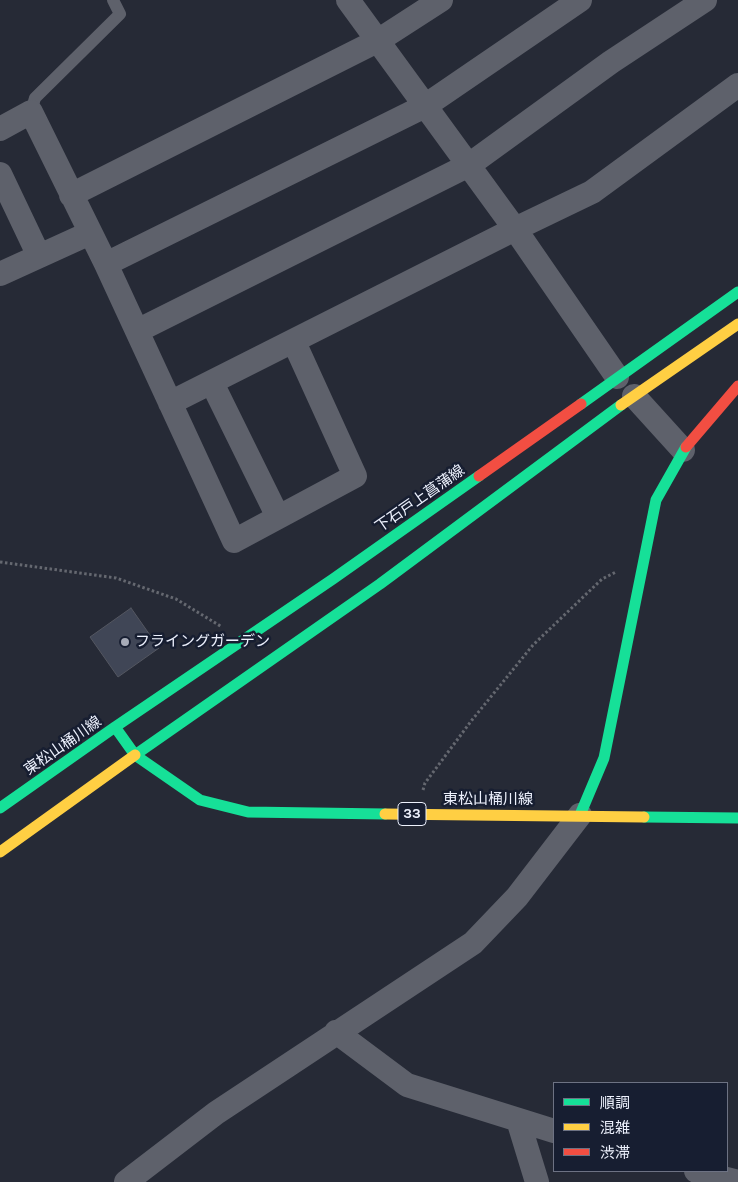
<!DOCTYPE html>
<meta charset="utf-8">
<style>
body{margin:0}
#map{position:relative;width:738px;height:1182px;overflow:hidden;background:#262a36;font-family:Karla,"Noto Sans JP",sans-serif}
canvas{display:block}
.legend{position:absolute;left:553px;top:1082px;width:175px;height:90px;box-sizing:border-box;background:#171e31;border:1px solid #6d7283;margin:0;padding:6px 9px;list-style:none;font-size:15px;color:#edf1fd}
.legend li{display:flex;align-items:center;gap:10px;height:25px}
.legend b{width:25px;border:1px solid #6d7283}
</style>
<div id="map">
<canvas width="738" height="1182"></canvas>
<ul class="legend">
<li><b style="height:6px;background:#16e098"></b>順調</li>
<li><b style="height:6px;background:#ffcf43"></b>混雑</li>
<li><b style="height:6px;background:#f24e42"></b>渋滞</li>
</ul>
</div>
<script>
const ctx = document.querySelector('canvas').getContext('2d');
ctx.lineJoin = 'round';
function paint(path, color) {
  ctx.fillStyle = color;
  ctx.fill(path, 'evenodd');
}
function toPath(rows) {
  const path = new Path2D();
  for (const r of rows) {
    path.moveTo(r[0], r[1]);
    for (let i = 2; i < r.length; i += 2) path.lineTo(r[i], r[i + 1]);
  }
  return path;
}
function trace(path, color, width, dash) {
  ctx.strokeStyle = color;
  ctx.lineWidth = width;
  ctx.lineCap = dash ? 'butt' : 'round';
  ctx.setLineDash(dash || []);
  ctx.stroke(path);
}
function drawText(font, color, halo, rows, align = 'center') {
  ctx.font = font + ' Karla,"Noto Sans JP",sans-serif';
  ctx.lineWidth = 5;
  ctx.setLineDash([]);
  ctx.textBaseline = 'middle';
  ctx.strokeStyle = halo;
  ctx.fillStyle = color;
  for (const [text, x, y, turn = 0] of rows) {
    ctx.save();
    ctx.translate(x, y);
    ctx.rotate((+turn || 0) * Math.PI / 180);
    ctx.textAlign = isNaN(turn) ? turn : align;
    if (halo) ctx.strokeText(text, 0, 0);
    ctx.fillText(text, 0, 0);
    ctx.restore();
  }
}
const building = toPath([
 [131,608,159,648,118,677,90,637,131,608]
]);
const path = toPath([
 [0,562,116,578,176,599,222,627],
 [423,790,425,783,472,720,533,645,602,579,616,572]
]);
const lane = toPath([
 [31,112,35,98,120,14,113,0]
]);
const street = toPath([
 [348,0,515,229,617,377],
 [0,129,31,112,106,264,234,541,355,476,294,342],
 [0,174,39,256],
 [71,195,379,40,441,0],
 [106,264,425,106,580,0],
 [0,274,90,233],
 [137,331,469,165,611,62,705,0],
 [212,383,278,517],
 [634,396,683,450],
 [170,403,515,229,592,192,738,85],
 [336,1032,407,1085,554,1131],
 [518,1120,537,1182],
 [696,1171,738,1182],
 [126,1182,216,1113,473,943,517,897,580,815]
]);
const fast = toPath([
 [581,404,738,292],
 [115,727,333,579,479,476],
 [135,755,380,584,621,405],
 [0,808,115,727,135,755,200,800,248,812,385,814],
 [580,815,604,758,656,500,686,447],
 [644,817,738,818]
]);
const slow = toPath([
 [621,405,738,324],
 [385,814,644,817],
 [0,852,135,755]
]);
const jam = toPath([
 [686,447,738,386],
 [479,476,581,404]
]);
const markers = [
 [125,642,5,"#a7abb7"]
];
const shields = [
 [412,814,28]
];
const shieldNames = [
 ["33",412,814]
];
const streetNames = [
 ["下石戸上菖蒲線",420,499,-35],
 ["東松山桶川線",63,746,-35],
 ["東松山桶川線",488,800]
];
const poiNames = [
 ["フライングガーデン",135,642]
];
paint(building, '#404656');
trace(building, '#545761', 1);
trace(path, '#656870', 3, [2.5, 2.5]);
trace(lane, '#5e616b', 12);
trace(street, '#5e616b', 24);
trace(fast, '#16e098', 11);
trace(slow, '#ffcf43', 11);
trace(jam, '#f24e42', 11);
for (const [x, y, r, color] of markers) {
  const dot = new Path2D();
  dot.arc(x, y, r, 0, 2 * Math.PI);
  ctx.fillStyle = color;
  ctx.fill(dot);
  trace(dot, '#171e31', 2);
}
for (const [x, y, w] of shields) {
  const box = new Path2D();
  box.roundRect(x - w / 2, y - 11.5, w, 23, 4);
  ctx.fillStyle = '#171e31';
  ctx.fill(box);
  trace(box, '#edf1fd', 1);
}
drawText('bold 14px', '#edf1fd', null, shieldNames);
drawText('15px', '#edf1fd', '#171e31', streetNames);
drawText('15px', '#edf1fd', '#171e31', poiNames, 'left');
</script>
